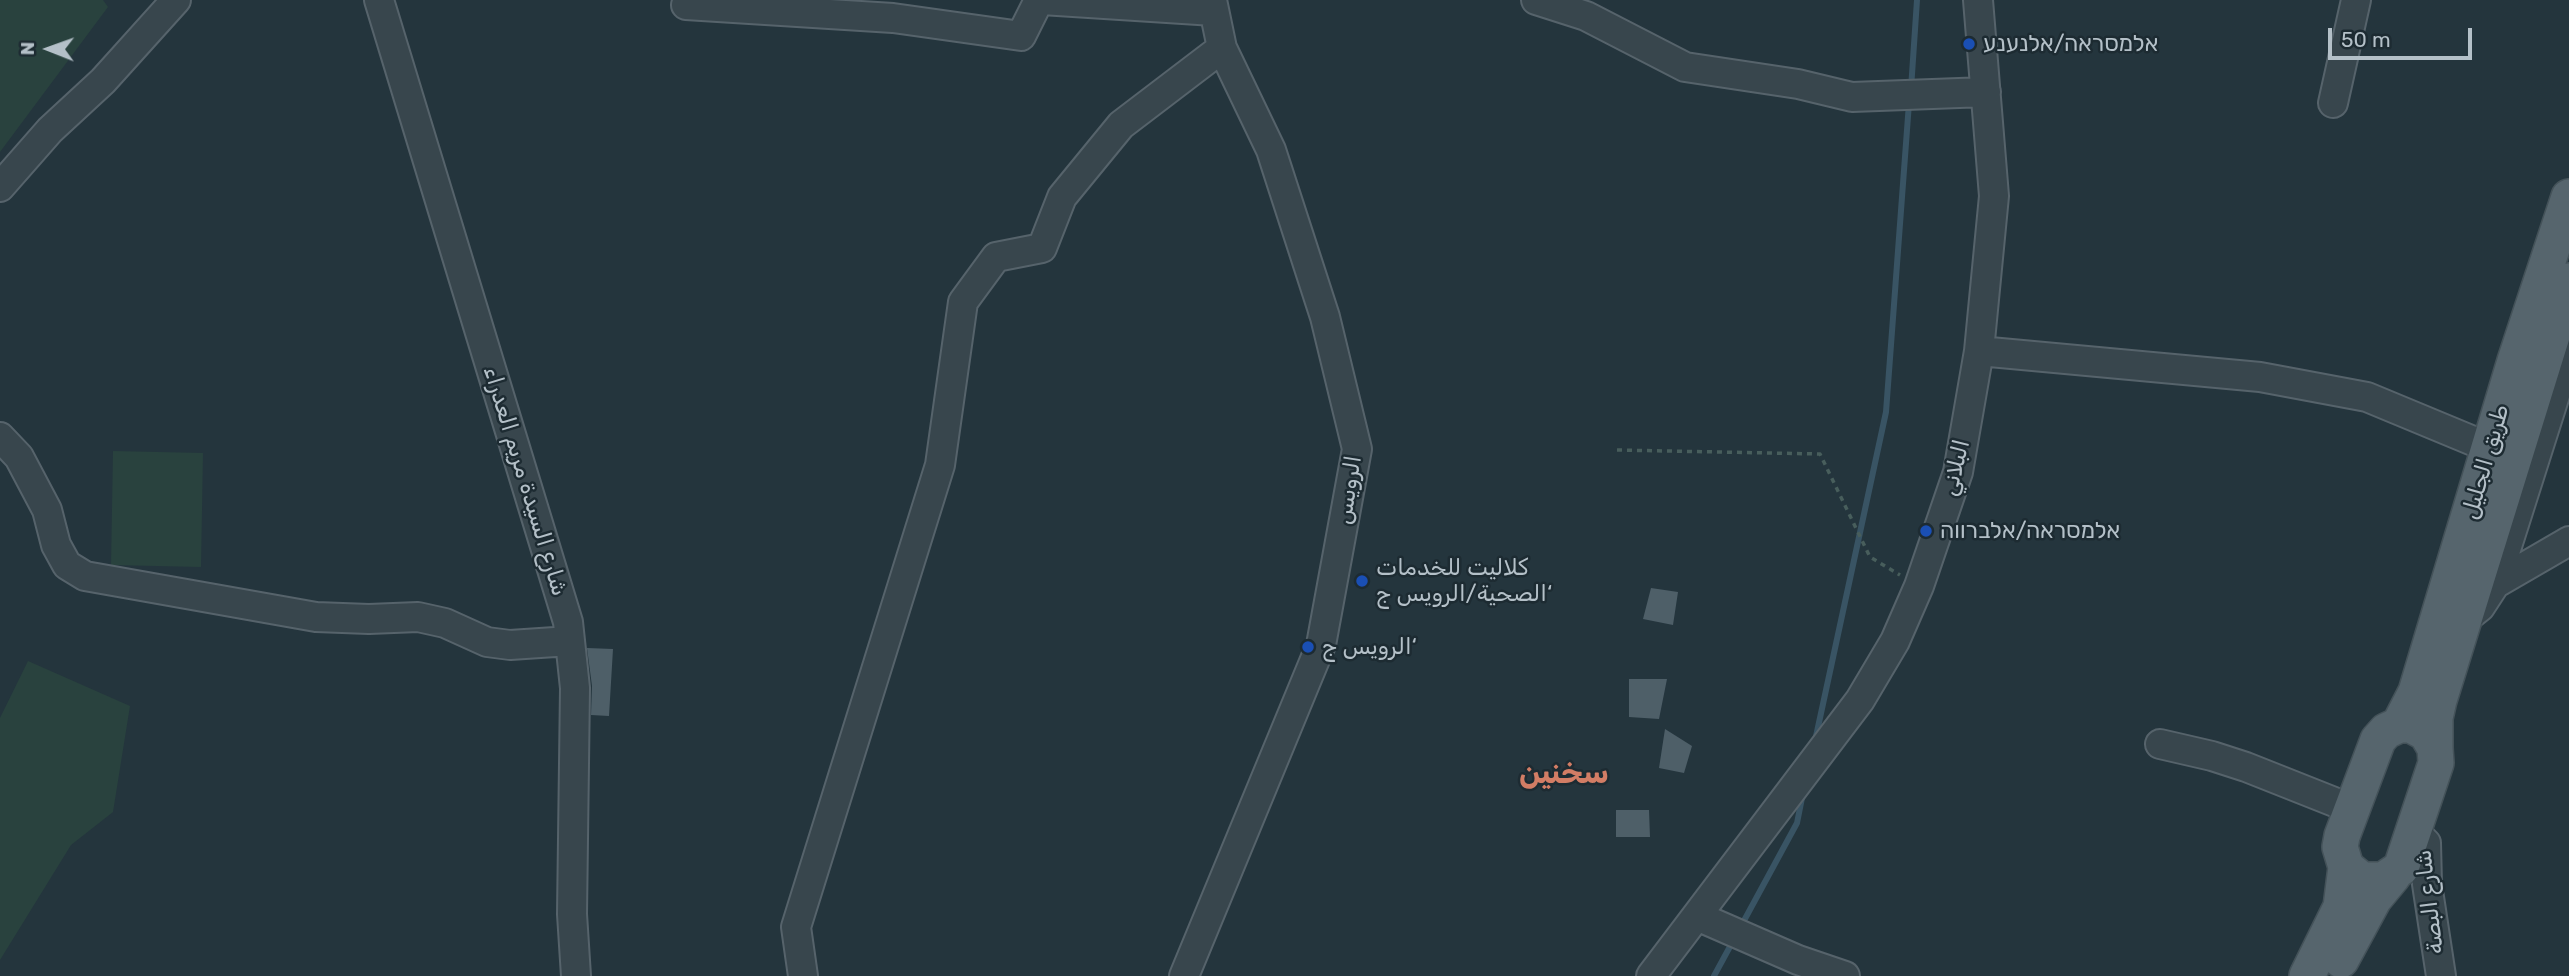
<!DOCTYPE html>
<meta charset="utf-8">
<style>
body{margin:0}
#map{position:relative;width:2569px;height:976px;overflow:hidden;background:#24353d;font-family:Rubik,sans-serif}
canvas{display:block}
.north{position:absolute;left:14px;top:14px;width:70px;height:70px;-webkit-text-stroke:5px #1d2b32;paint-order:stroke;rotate:271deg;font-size:19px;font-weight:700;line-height:28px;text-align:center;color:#b4c0c8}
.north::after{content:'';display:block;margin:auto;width:24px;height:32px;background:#b4c0c8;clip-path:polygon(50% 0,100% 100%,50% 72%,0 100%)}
.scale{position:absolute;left:2328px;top:28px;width:144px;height:32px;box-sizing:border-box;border:4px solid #b4c0c8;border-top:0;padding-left:9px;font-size:21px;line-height:24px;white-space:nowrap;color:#b4c0c8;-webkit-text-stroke:5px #1d2b32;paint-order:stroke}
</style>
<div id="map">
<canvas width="2569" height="976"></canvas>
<div class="north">N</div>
<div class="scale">50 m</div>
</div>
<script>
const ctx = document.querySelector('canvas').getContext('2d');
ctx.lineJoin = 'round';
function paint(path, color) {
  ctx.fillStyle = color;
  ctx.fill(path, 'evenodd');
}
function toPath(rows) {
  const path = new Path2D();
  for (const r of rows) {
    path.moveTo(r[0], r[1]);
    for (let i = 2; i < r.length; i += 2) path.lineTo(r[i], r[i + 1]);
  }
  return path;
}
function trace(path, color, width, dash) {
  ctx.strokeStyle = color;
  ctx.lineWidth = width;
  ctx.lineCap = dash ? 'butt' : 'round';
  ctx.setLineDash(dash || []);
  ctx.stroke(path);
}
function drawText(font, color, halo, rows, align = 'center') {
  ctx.font = font + ' Rubik,"Noto Sans Arabic","Noto Sans Hebrew",sans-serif';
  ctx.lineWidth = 5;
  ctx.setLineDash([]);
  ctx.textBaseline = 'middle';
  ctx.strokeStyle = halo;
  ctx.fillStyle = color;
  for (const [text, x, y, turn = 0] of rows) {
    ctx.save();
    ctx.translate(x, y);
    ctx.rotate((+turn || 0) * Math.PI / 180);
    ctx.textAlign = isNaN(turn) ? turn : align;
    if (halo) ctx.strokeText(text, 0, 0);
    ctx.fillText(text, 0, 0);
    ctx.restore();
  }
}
const green = toPath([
 [0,0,103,0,108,7,0,152],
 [113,451,203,453,201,567,111,565],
 [28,661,130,706,113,812,71,845,0,960,0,718]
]);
const stream = toPath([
 [1911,89,1917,0],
 [1815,741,1886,412,1909,103],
 [1740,928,1797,823,1803,793],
 [1714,976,1733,941]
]);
const building = toPath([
 [1651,588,1678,592,1673,625,1643,619],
 [587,648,613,649,609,716,591,715,592,686],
 [1629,679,1667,679,1659,719,1629,717],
 [1665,729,1692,746,1684,773,1659,768],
 [1616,810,1649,810,1650,837,1616,837]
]);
const path = toPath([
 [1617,450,1820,454,1870,557,1900,575]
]);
const minor = toPath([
 [379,0,568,622,575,688,572,914,576,976],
 [1042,0,1214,11],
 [1536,0,1586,16,1685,67,1798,84,1852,97,1986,92],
 [686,5,893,18,1021,36,1039,0],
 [2333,103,2356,0],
 [0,187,50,130,103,81,176,0],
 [1979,351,2260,377,2367,397,2490,448],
 [0,437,19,457,47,510,56,545,67,565,85,576,316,617,369,619,418,617,445,623,487,642,510,645,570,641],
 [2495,584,2569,541],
 [2465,619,2480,607,2495,584,2569,351],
 [2160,744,2212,756,2246,767,2352,809],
 [2414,831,2426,843,2427,884,2441,976],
 [1697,916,1798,960,1845,976],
 [803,976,796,927,940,465,963,302,996,257,1042,248,1062,197,1121,125,1222,48],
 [1184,976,1321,645,1357,449,1325,317,1271,150,1222,48,1212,0],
 [1651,976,1860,700,1895,641,1919,586,1958,472,1979,351,1994,196,1978,0]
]);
const major = toPath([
 [2399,725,2416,692,2515,361,2569,197],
 [2399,725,2411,725,2426,733,2435,748,2436,763,2401,868,2383,880,2362,880,2346,867,2340,847,2342,836,2378,740,2386,731,2399,725],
 [2435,748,2435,718,2439,700,2569,281],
 [2341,960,2374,899,2393,876],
 [2307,976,2341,907,2346,867]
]);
const markers = [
 [1969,44,7,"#1a4fb4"],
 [1926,531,7,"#1a4fb4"],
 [1362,581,7,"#1a4fb4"],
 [1308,647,7,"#1a4fb4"]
];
const poiNames = [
 ["אלמסראה/אלנענע",1983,44],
 ["אלמסראה/אלברווה",1940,531],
 ["كلاليت للخدمات",1376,568],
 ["الصحية/الرويس ج‘",1376,594],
 ["الرويس ج‘",1322,647]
];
const streetNames = [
 ["طريق الجليل",2486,462,-74],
 ["البلاني",1956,468,-76],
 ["شارع السيدة مريم العدراء",525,481,73],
 ["الرويس",1349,490,-81],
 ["شارع البصة",2430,902,-97]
];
const districtNames = [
 ["سخنين",1564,774]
];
paint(green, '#29423e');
trace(stream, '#395464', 6);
paint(building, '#4e5f68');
trace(minor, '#56636b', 32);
trace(major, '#445259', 38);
trace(path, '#485e5c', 3.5, [5, 5]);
trace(minor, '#38464d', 28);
trace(major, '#56656d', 35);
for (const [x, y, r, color] of markers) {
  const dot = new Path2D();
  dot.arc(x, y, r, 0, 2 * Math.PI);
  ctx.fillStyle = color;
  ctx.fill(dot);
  trace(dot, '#1d2b32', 2.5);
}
drawText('23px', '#b4c0c8', '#1d2b32', poiNames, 'left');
drawText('23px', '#b4c0c8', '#1d2b32', streetNames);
drawText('bold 30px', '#d27d65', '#1d2b32', districtNames);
</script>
